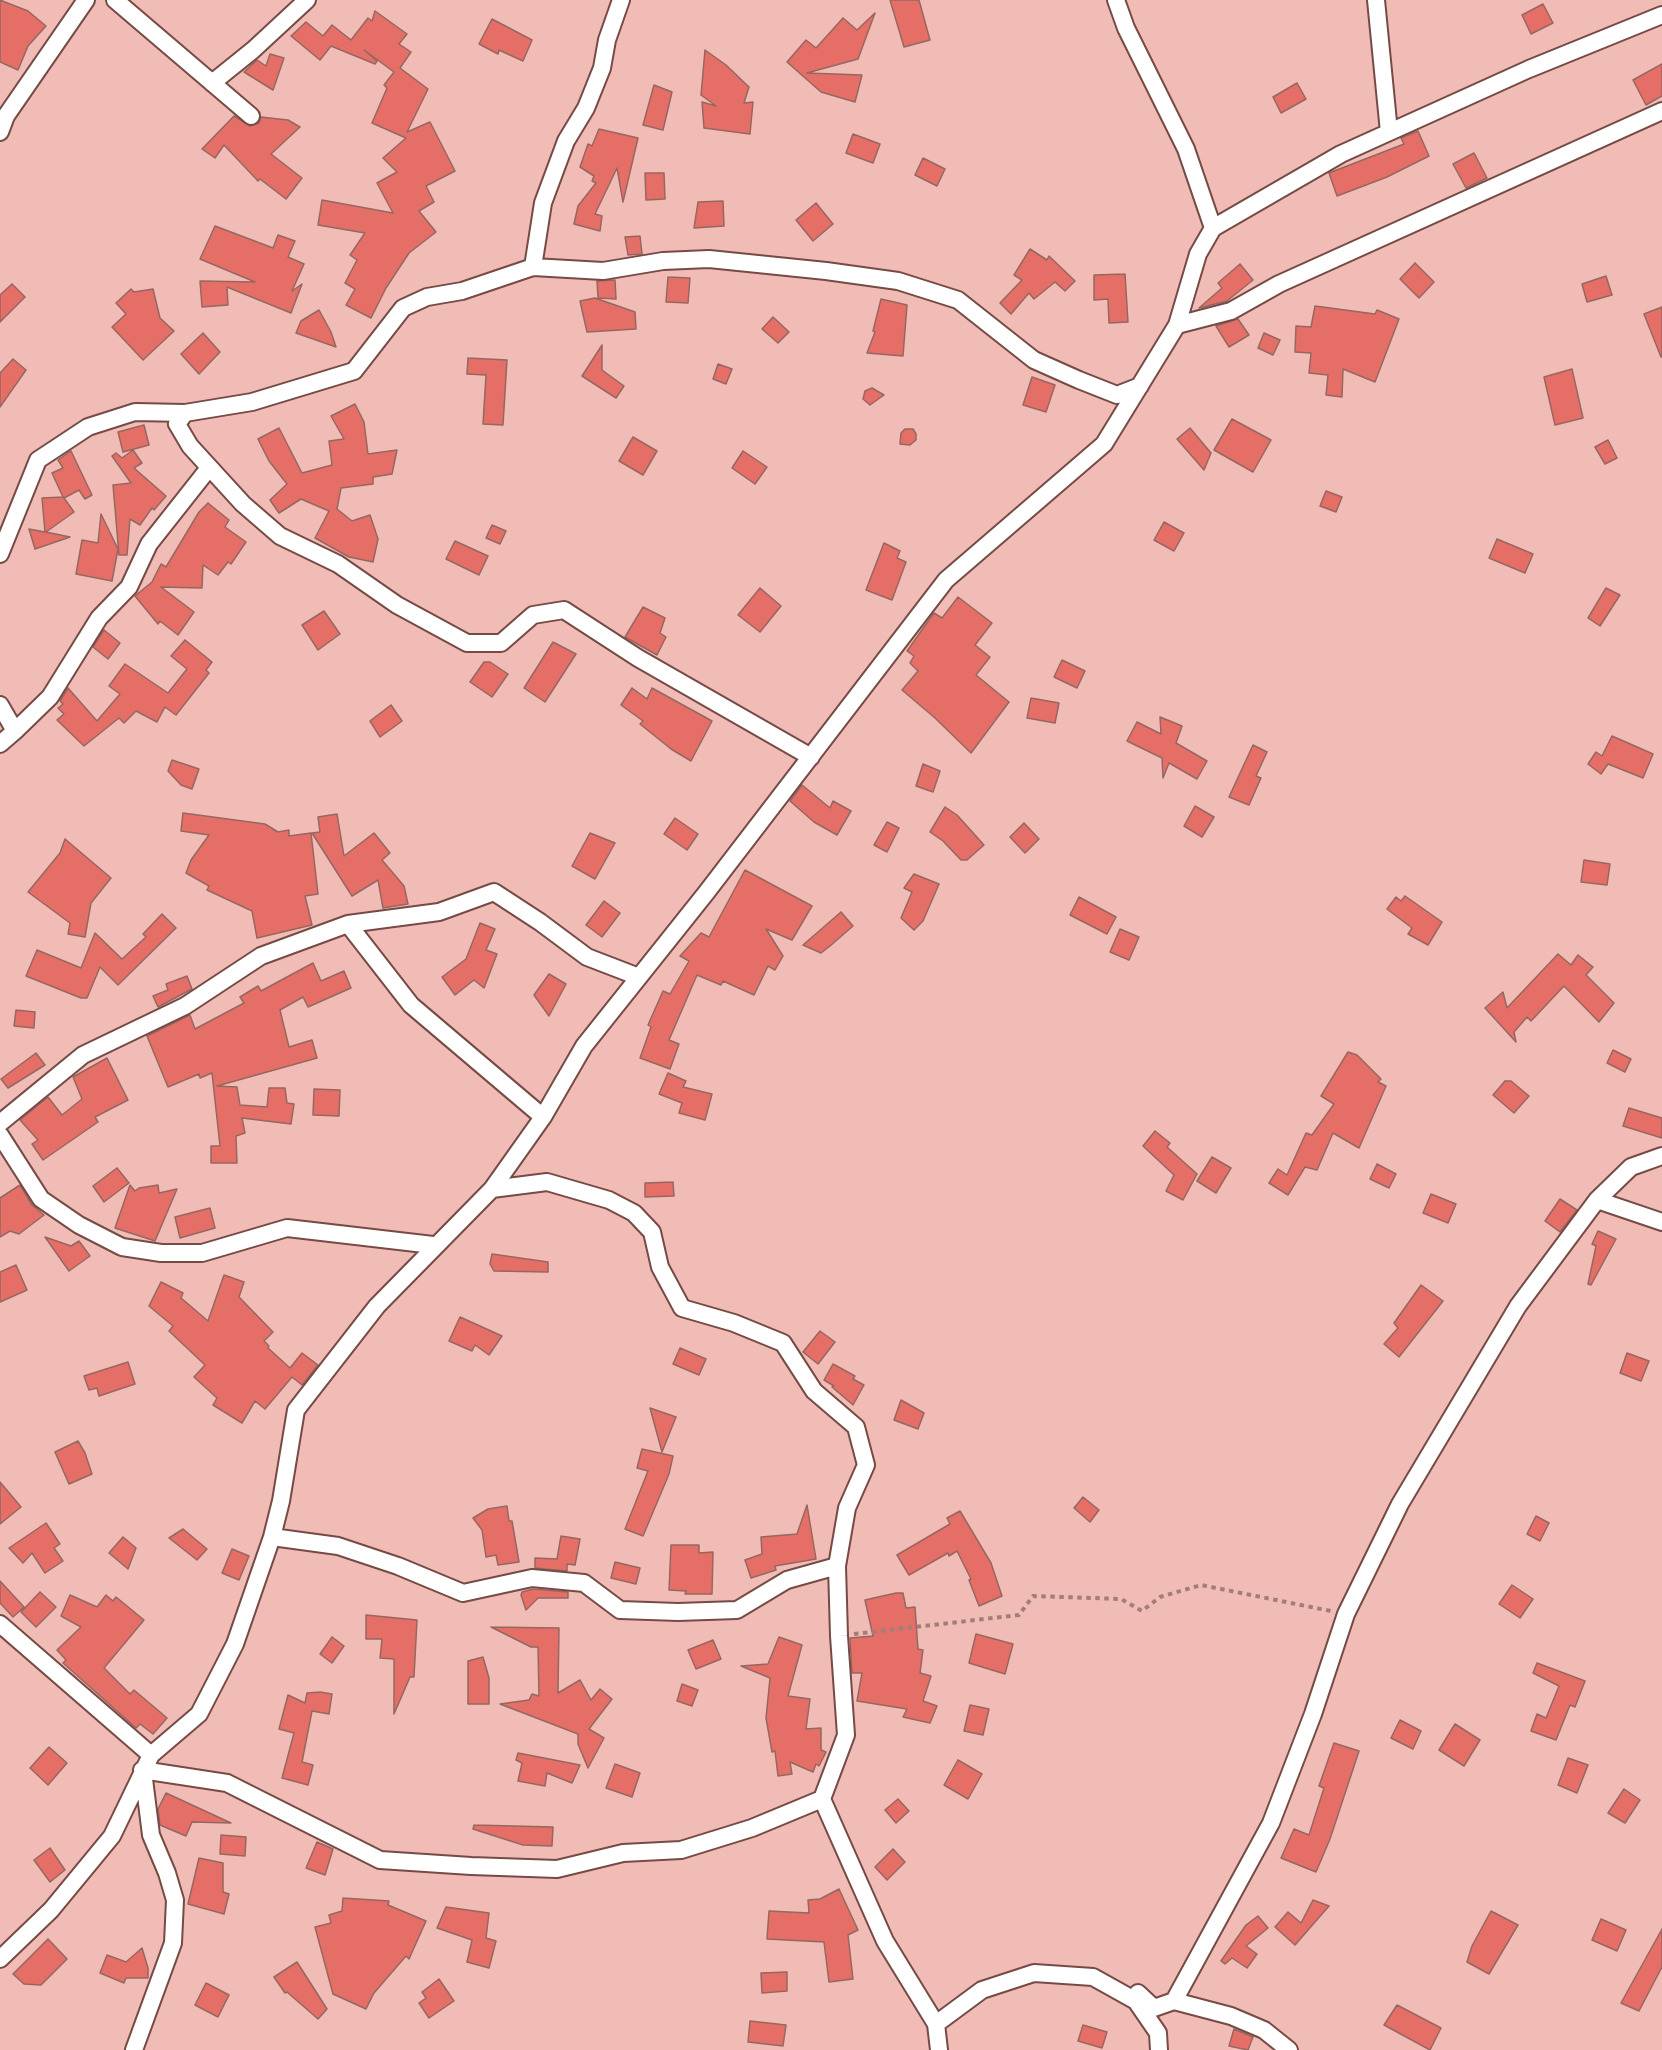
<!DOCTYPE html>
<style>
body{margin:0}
canvas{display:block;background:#f1bcb5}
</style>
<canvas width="1662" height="2050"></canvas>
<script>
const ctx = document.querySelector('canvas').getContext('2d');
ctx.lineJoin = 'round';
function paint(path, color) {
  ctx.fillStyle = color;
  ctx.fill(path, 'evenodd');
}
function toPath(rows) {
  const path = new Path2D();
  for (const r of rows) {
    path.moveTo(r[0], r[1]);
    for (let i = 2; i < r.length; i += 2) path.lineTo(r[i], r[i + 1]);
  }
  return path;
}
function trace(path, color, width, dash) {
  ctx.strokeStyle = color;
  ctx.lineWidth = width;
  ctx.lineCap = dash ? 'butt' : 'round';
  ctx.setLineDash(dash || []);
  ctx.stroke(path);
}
const building = toPath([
 [0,0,28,11,46,26,28,46,18,70,0,62,0,0],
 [890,0,919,0,930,40,904,47,890,0],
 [1543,4,1553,23,1531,34,1522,15,1543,4],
 [375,11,407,34,399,44,411,52,400,68,428,89,407,132,430,122,455,171,426,186,434,202,419,211,436,232,409,253,386,288,371,318,346,305,355,289,345,283,357,260,350,255,365,233,318,225,322,200,393,213,377,183,397,172,383,158,406,138,372,123,387,88,384,85,394,72,364,50,377,61,375,64,331,46,320,60,291,36,306,22,323,36,332,25,351,40,368,18,372,21,375,11],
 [875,13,858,59,807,73,862,75,855,102,821,92,787,62,806,40,816,48,843,18,857,30,875,13],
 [492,19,532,40,523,61,499,50,498,54,479,44,492,19],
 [705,50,726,65,749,87,744,103,753,102,750,134,704,128,702,102,716,106,701,95,705,50],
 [270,54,284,58,273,90,244,72,257,60,266,66,270,54],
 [1662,64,1662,96,1646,105,1633,80,1662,64],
 [1297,83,1306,99,1281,113,1273,97,1297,83],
 [654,85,672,92,663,130,643,125,654,85],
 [234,116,250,126,259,123,261,117,288,120,300,127,271,154,302,178,286,199,260,179,258,181,224,145,215,158,202,149,234,116],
 [599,129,638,138,623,202,617,168,595,214,602,216,600,231,574,224,578,206,596,183,592,181,594,176,580,167,588,144,592,146,599,129],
 [1418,131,1429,156,1387,177,1337,196,1329,173,1404,144,1401,138,1418,131],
 [853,134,880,144,873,163,846,153,853,134],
 [1474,153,1487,178,1466,188,1453,164,1474,153],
 [923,158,945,169,937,186,915,175,923,158],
 [645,173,664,173,665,199,646,200,645,173],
 [723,201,724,226,694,228,698,202,723,201],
 [816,203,833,224,813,241,796,220,816,203],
 [215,226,273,248,278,235,295,241,288,257,304,264,292,291,302,284,291,313,227,287,228,305,202,307,200,281,255,282,200,259,215,226],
 [640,236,642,254,628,255,625,237,640,236],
 [1030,249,1047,260,1049,256,1075,281,1065,291,1055,282,1034,299,1029,293,1011,314,1000,303,1022,280,1014,275,1030,249],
 [1415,263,1434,282,1419,298,1400,279,1415,263],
 [1240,264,1253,280,1227,301,1199,308,1222,288,1218,283,1240,264],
 [1125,274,1128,322,1109,323,1108,299,1094,300,1094,275,1125,274],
 [1606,276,1612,295,1587,302,1582,284,1606,276],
 [668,277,690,278,688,303,666,302,668,277],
 [615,280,616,299,598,298,597,281,615,280],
 [12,284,25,297,0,322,0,295,12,284],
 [131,289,134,292,153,289,160,318,174,331,143,360,112,327,126,314,116,303,131,289],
 [595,298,635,312,636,329,587,332,580,301,595,298],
 [881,299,907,305,903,356,867,353,875,332,873,331,881,299],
 [1315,306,1375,314,1377,310,1399,319,1375,382,1343,369,1342,397,1326,395,1328,375,1309,373,1311,353,1295,352,1296,326,1311,327,1315,306],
 [1662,307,1662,357,1661,357,1644,314,1662,307],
 [319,310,331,332,336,347,296,333,301,321,319,310],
 [773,317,789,332,778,343,762,329,773,317],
 [1238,319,1249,335,1229,347,1216,326,1238,319],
 [203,333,220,352,199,374,181,354,203,333],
 [1264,333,1280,340,1273,355,1258,348,1264,333],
 [602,345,602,370,624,386,616,398,582,376,602,345],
 [468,358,507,360,503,425,483,424,486,375,467,374,468,358],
 [13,359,26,370,0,407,0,373,13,359],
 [718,364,732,369,726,384,713,379,718,364],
 [1572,369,1583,418,1555,425,1544,377,1572,369],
 [1032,377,1055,385,1046,412,1023,405,1032,377],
 [872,388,884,395,870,405,863,399,865,391,872,388],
 [355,404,364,422,368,454,397,450,392,474,373,477,373,484,341,488,337,509,352,521,370,515,378,539,373,562,349,557,315,538,329,511,301,499,279,513,270,500,287,484,269,461,258,439,279,428,302,473,332,465,329,441,344,439,331,416,355,404],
 [1232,419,1271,440,1253,472,1214,450,1232,419],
 [144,425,149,445,123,452,118,432,144,425],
 [1190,428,1211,453,1204,470,1177,439,1190,428],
 [905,429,913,429,916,434,916,440,910,445,900,444,901,433,905,429],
 [633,437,657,451,643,475,619,461,633,437],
 [1608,440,1617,458,1605,464,1595,447,1608,440],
 [133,450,142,463,134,468,166,496,154,510,152,508,140,525,130,519,127,555,119,555,113,485,131,483,112,456,116,453,122,458,133,450],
 [71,451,92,495,85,499,79,490,64,498,74,512,46,532,70,537,35,549,29,529,45,532,42,498,63,497,52,473,63,468,58,460,71,451],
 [743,451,767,467,755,484,732,468,743,451],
 [1326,491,1342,497,1336,512,1320,506,1326,491],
 [208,503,229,520,225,527,246,542,231,564,228,562,218,575,203,565,202,588,161,587,194,612,178,635,160,621,158,624,135,596,152,582,161,564,166,567,199,512,208,503],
 [101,514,118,549,112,581,76,574,82,540,98,543,101,514],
 [1164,522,1184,533,1174,551,1154,540,1164,522],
 [492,525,506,531,500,544,486,538,492,525],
 [1497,539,1533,554,1525,573,1489,558,1497,539],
 [455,541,488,556,479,575,446,559,455,541],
 [884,543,900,551,897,558,906,562,892,600,866,590,884,543],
 [760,588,781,606,760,632,738,615,760,588],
 [1606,588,1620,595,1600,626,1588,618,1606,588],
 [958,597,992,623,975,645,990,657,976,675,1009,702,971,753,935,718,902,690,918,671,910,663,914,656,907,651,934,613,942,618,958,597],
 [643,607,665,618,660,633,666,637,657,655,625,637,643,607],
 [324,611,340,634,318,650,302,625,324,611],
 [104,630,120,643,108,659,93,647,104,630],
 [185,640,212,662,206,670,209,673,176,715,165,707,157,722,136,711,124,723,119,718,84,746,57,720,64,714,58,708,63,704,60,701,68,688,97,721,120,694,109,686,125,664,168,693,187,669,171,656,185,640],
 [553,642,576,654,545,702,524,688,553,642],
 [1062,660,1085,671,1077,688,1054,677,1062,660],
 [484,662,490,662,508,674,492,697,470,682,484,662],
 [632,688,647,699,652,688,712,721,691,761,671,749,640,724,643,721,621,705,632,688],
 [1031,698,1059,703,1055,723,1027,718,1031,698],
 [391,705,402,721,380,737,370,721,391,705],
 [1160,717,1182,726,1176,743,1207,761,1197,779,1169,763,1163,778,1162,758,1127,741,1137,722,1161,734,1160,717],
 [1612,736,1653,754,1643,778,1608,764,1601,774,1588,764,1596,752,1602,756,1612,736],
 [1253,745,1267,752,1256,776,1261,778,1249,805,1229,797,1253,745],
 [172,760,199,769,192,789,181,785,168,771,172,760],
 [923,764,940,771,933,792,916,786,923,764],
 [802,785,830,808,833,801,851,811,837,835,814,822,790,801,802,785],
 [1195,806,1214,817,1202,837,1184,826,1195,806],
 [945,807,957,815,984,845,967,860,961,860,943,841,930,832,945,807],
 [183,813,265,824,278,832,289,830,289,836,311,833,318,894,305,896,312,925,257,938,252,911,207,890,209,886,186,873,191,860,209,835,181,831,183,813],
 [337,814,344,856,374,833,390,853,382,860,404,886,408,904,383,908,378,880,352,896,312,833,320,832,318,817,337,814],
 [675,818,698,834,687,850,664,834,675,818],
 [887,822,899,828,887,852,874,845,887,822],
 [1024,823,1039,839,1025,853,1010,837,1024,823],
 [590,833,615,843,595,879,572,866,590,833],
 [65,839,111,878,91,903,85,937,68,934,70,923,28,892,60,853,65,839],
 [1584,860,1610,864,1607,885,1581,882,1584,860],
 [745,870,812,906,792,940,766,929,783,956,775,970,768,966,754,995,723,981,721,985,697,975,669,1040,679,1044,670,1069,640,1058,651,1027,648,1025,663,991,670,994,689,961,680,956,701,933,709,937,745,870],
 [914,874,939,884,923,921,914,930,901,918,912,892,904,888,914,874],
 [1405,896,1442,922,1428,945,1408,934,1412,928,1387,909,1396,897,1401,901,1405,896],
 [1079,897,1116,917,1107,934,1070,915,1079,897],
 [604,901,620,913,602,937,586,925,604,901],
 [841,912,853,926,830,946,821,953,803,945,841,912],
 [162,914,176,928,118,985,100,967,87,998,81,998,26,976,37,950,81,968,95,933,122,959,146,937,143,934,162,914],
 [480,923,495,929,486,950,497,954,484,988,474,980,455,995,442,977,466,959,480,923],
 [1120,929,1139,937,1129,960,1110,952,1120,929],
 [1558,954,1571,965,1578,955,1593,967,1586,975,1614,1003,1599,1022,1564,986,1531,1021,1527,1017,1514,1032,1516,1042,1485,1008,1503,992,1507,1008,1558,954],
 [313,963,321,981,344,971,351,988,308,1007,303,997,280,1010,289,1047,312,1040,317,1058,217,1086,237,1087,240,1105,267,1107,269,1088,285,1088,287,1103,294,1104,291,1124,242,1118,245,1133,236,1136,237,1163,211,1163,211,1146,220,1146,212,1073,200,1078,199,1074,168,1087,147,1036,190,1015,195,1029,244,1003,240,997,258,986,261,991,313,963],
 [549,974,566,984,549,1016,534,995,549,974],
 [187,976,192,989,158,1007,153,996,168,990,166,984,187,976],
 [16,1010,35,1012,34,1028,14,1026,16,1010],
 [1613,1050,1631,1059,1625,1072,1607,1063,1613,1050],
 [1348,1052,1357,1055,1381,1079,1378,1082,1386,1086,1359,1148,1333,1133,1317,1170,1305,1167,1288,1195,1269,1183,1278,1169,1287,1175,1306,1133,1312,1135,1334,1104,1321,1096,1348,1052],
 [36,1053,45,1065,8,1088,1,1079,36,1053],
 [107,1058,128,1100,95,1117,98,1122,43,1160,32,1144,38,1140,20,1120,48,1097,62,1115,82,1099,73,1077,107,1058],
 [668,1073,686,1081,683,1087,712,1094,705,1120,679,1113,682,1103,659,1094,668,1073],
 [1505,1081,1511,1081,1529,1096,1514,1113,1493,1095,1505,1081],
 [314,1089,340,1090,339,1116,313,1115,314,1089],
 [1629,1108,1662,1118,1662,1138,1623,1126,1629,1108],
 [1155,1131,1170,1143,1167,1147,1197,1174,1183,1200,1166,1191,1174,1175,1143,1146,1155,1131],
 [1212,1157,1231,1168,1216,1193,1197,1181,1212,1157],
 [1377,1164,1396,1174,1389,1188,1370,1179,1377,1164],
 [117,1168,129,1183,104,1202,93,1186,117,1168],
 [673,1182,674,1196,645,1197,645,1183,673,1182],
 [20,1185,32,1205,44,1215,19,1234,10,1231,0,1237,0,1198,20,1185],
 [130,1185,135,1191,139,1188,158,1185,159,1193,177,1189,155,1241,115,1228,130,1185],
 [1431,1194,1456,1204,1448,1223,1423,1213,1431,1194],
 [1560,1199,1577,1210,1560,1232,1545,1221,1560,1199],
 [210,1208,215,1228,180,1238,175,1217,210,1208],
 [1598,1231,1616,1239,1591,1285,1588,1284,1596,1246,1592,1244,1598,1231],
 [45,1237,71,1246,79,1241,90,1256,69,1271,45,1237],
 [492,1254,548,1262,548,1272,494,1271,490,1264,492,1254],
 [16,1265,27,1290,0,1302,0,1272,16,1265],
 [224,1275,244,1282,239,1297,273,1332,264,1341,269,1346,268,1348,290,1368,302,1353,318,1365,302,1385,292,1377,265,1409,255,1401,242,1423,213,1405,217,1398,194,1377,205,1365,169,1331,173,1326,149,1306,161,1282,183,1293,181,1298,208,1321,224,1275],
 [1421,1285,1443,1301,1399,1357,1384,1344,1398,1328,1394,1323,1421,1285],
 [460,1317,502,1336,489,1355,475,1345,472,1351,449,1341,460,1317],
 [820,1331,835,1342,818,1364,803,1352,820,1331],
 [680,1348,706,1359,699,1375,673,1364,680,1348],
 [1627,1353,1649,1361,1641,1381,1620,1373,1627,1353],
 [128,1362,135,1384,99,1396,97,1388,89,1390,84,1376,128,1362],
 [833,1364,855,1376,853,1379,864,1385,853,1405,832,1387,834,1386,824,1380,833,1364],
 [901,1400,924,1413,918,1429,894,1420,901,1400],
 [650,1408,676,1417,662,1452,650,1408],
 [78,1441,85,1453,92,1474,69,1484,55,1452,78,1441],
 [642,1449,673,1456,669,1474,643,1536,625,1529,648,1471,637,1468,642,1449],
 [0,1482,21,1507,0,1524,0,1482],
 [1083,1497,1099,1510,1090,1522,1074,1508,1083,1497],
 [807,1505,816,1559,775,1566,776,1570,751,1578,745,1560,762,1554,761,1537,797,1534,807,1505],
 [507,1506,509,1521,512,1521,519,1562,498,1565,496,1555,486,1557,482,1530,473,1518,488,1509,507,1506],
 [960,1511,991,1563,1002,1596,979,1606,969,1580,971,1579,957,1551,949,1556,948,1553,909,1575,897,1555,950,1524,947,1518,960,1511],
 [1536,1516,1549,1523,1540,1541,1527,1534,1536,1516],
 [46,1523,60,1544,54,1548,63,1561,45,1573,32,1553,23,1563,9,1548,46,1523],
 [183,1529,207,1549,197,1560,169,1538,183,1529],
 [561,1536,580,1539,575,1565,567,1564,567,1571,535,1568,535,1558,557,1559,561,1536],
 [123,1537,136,1548,128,1569,109,1553,123,1537],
 [671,1545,699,1545,699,1553,713,1552,712,1594,685,1594,686,1591,669,1590,671,1545],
 [232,1549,249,1556,239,1580,222,1573,232,1549],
 [615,1562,640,1568,636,1584,611,1578,615,1562],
 [0,1581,24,1607,13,1617,0,1603,0,1581],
 [1512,1585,1533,1599,1520,1618,1499,1604,1512,1585],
 [533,1589,568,1592,568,1598,538,1598,526,1610,521,1595,522,1592,533,1589],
 [40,1592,56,1607,36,1627,21,1612,40,1592],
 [896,1593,903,1593,906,1608,915,1607,918,1649,923,1650,920,1673,931,1676,923,1701,937,1706,930,1723,903,1717,907,1709,857,1701,862,1673,852,1673,850,1638,873,1636,865,1600,896,1593],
 [70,1595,97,1607,106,1595,113,1601,116,1597,144,1620,104,1668,130,1694,134,1690,167,1718,153,1734,140,1724,136,1728,63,1663,66,1660,57,1650,81,1627,61,1616,70,1595],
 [366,1615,417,1620,414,1677,410,1677,394,1714,394,1659,380,1658,382,1639,366,1639,366,1615],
 [491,1627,559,1628,558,1693,580,1680,591,1700,600,1689,612,1699,589,1729,604,1738,588,1768,578,1744,578,1734,500,1704,529,1700,532,1694,539,1696,538,1647,531,1647,491,1627],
 [976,1634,1013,1644,1005,1674,969,1663,976,1634],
 [332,1637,344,1646,332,1663,320,1654,332,1637],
 [779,1637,802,1645,788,1696,810,1699,806,1729,821,1728,821,1750,826,1752,819,1766,816,1764,813,1772,790,1762,792,1774,778,1776,775,1751,772,1752,766,1718,770,1678,741,1666,768,1664,779,1637],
 [713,1640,721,1659,696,1669,688,1650,713,1640],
 [483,1657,489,1678,489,1704,468,1704,468,1661,483,1657],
 [1537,1663,1585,1681,1575,1707,1570,1705,1556,1740,1531,1731,1537,1714,1546,1718,1559,1686,1533,1673,1537,1663],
 [682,1684,698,1690,692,1706,677,1701,682,1684],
 [320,1692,332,1694,329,1714,312,1711,302,1762,313,1765,308,1785,282,1778,294,1733,279,1729,288,1695,305,1703,307,1693,320,1692],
 [970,1705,989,1709,983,1735,964,1731,970,1705],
 [1400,1720,1421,1731,1413,1749,1391,1738,1400,1720],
 [1455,1724,1480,1740,1464,1766,1439,1750,1455,1724],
 [1334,1743,1359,1751,1330,1839,1316,1872,1281,1858,1294,1829,1309,1835,1324,1788,1319,1786,1334,1743],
 [49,1747,67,1763,48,1785,30,1768,49,1747],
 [518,1753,544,1758,580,1765,572,1783,547,1773,545,1786,518,1781,522,1763,516,1760,518,1753],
 [1568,1758,1588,1765,1577,1793,1558,1785,1568,1758],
 [958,1760,982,1774,968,1799,944,1785,958,1760],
 [615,1764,640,1773,632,1797,606,1788,615,1764],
 [1624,1789,1640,1800,1625,1823,1608,1813,1624,1789],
 [166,1793,231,1823,192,1822,186,1836,160,1825,158,1809,166,1793],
 [898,1799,909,1811,896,1823,885,1810,898,1799],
 [474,1825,553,1827,552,1846,523,1845,473,1829,474,1825],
 [221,1835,246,1837,245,1856,220,1854,221,1835],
 [317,1842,333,1849,325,1875,306,1868,317,1842],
 [50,1848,65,1870,50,1882,34,1860,50,1848],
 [893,1849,905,1862,887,1880,875,1867,893,1849],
 [199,1858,223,1863,223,1892,229,1894,224,1914,188,1904,199,1858],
 [839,1889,858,1930,848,1935,853,1979,829,1982,824,1942,767,1939,769,1911,809,1913,808,1900,820,1899,839,1889],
 [343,1898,389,1901,388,1905,426,1921,409,1959,406,1956,374,1993,366,2009,333,1994,315,1927,331,1923,329,1915,342,1911,343,1898],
 [1313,1900,1329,1906,1295,1945,1275,1927,1288,1912,1301,1923,1313,1900],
 [446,1907,489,1913,486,1938,496,1941,489,1968,467,1962,472,1940,437,1928,446,1907],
 [1491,1911,1518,1925,1489,1974,1467,1962,1472,1946,1491,1911],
 [1258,1916,1268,1928,1246,1946,1257,1954,1247,1968,1232,1958,1225,1964,1221,1961,1246,1925,1258,1916],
 [1601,1919,1626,1930,1617,1951,1592,1940,1601,1919],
 [1662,1929,1662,1967,1639,2011,1621,2003,1662,1929],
 [48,1939,67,1959,41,1985,24,1984,13,1974,48,1939],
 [142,1948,148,1968,148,1978,126,1978,124,1983,100,1973,107,1955,126,1962,142,1948],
 [297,1962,327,2009,318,2019,287,1992,285,1993,274,1977,297,1962],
 [787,1972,787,1991,762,1993,761,1973,787,1972],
 [439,1979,454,2001,429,2018,419,2003,426,1998,422,1992,439,1979],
 [206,1983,229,1995,218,2017,195,2005,206,1983],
 [1397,2005,1441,2028,1430,2050,1384,2025,1397,2005],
 [750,2021,786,2025,783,2046,748,2042,750,2021],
 [1083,2025,1107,2032,1102,2048,1078,2041,1083,2025],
 [1234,2029,1253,2037,1248,2050,1229,2046,1234,2029]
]);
const path = toPath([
 [854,1634,1019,1615,1033,1596,1121,1599,1142,1611,1160,1597,1201,1585,1331,1611]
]);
const street = toPath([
 [115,0,251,116],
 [1116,0,1126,28,1186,149,1213,228],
 [1376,0,1389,132],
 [212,83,253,50,307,0],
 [0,132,6,116,86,0],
 [533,267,543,203,566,141,586,108,602,68,607,40,621,0],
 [1177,325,1231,311,1279,284,1662,111],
 [185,413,177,424,190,446,243,504,280,536,338,564,397,605,467,643,501,643,533,615,564,610,638,658,811,757],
 [0,554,38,460,88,427,135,412,185,413,252,402,354,371,403,308,427,297,462,291,533,267,603,271,663,261,709,259,826,271,898,281,958,300,1034,360,1079,380,1117,395,1140,386],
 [0,705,15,731,0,744],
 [15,731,50,697,99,618,129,587,149,544,209,468],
 [348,924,411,1005,543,1117],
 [0,1123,83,1055,185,1006,261,956,348,924,439,912,494,892,540,922,587,957,639,977],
 [0,1135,41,1199,79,1225,122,1247,161,1253,202,1253,287,1228,433,1245],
 [492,1189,547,1182,609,1200,634,1213,652,1232,660,1267,682,1308,734,1323,783,1343,814,1391,856,1427,866,1465,847,1508,837,1566,839,1636,846,1735,822,1799],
 [1597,1200,1662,1222],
 [272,1537,338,1546,398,1566,463,1593,532,1578,584,1583,620,1610,678,1612,737,1610,787,1580,837,1566],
 [0,1624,151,1755],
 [142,1770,227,1783,380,1860,471,1866,557,1869,623,1853,681,1850,752,1828,822,1799,885,1941,936,2024,982,1990,1034,1973,1093,1977,1136,2001,1158,2033,1159,2050],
 [0,1959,51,1910,112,1836,151,1755,199,1714,235,1644,272,1537,281,1501,296,1410,377,1306,492,1189,543,1117,584,1046,706,893,946,580,1104,444,1177,325,1198,254,1213,228,1341,154,1529,69,1662,15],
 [1138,1993,1154,2008,1174,2001,1231,2016,1264,2030,1289,2050],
 [1174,2001,1271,1823,1313,1714,1346,1614,1400,1504,1518,1306,1597,1200,1631,1167,1662,1156],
 [936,2024,939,2050],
 [134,2050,173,1943,175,1900,167,1873,151,1835,143,1771]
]);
paint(building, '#e56f66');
trace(building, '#966761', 1.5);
trace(street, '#764a45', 20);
trace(path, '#a37d79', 4, [4.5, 4.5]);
trace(street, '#fff', 16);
</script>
